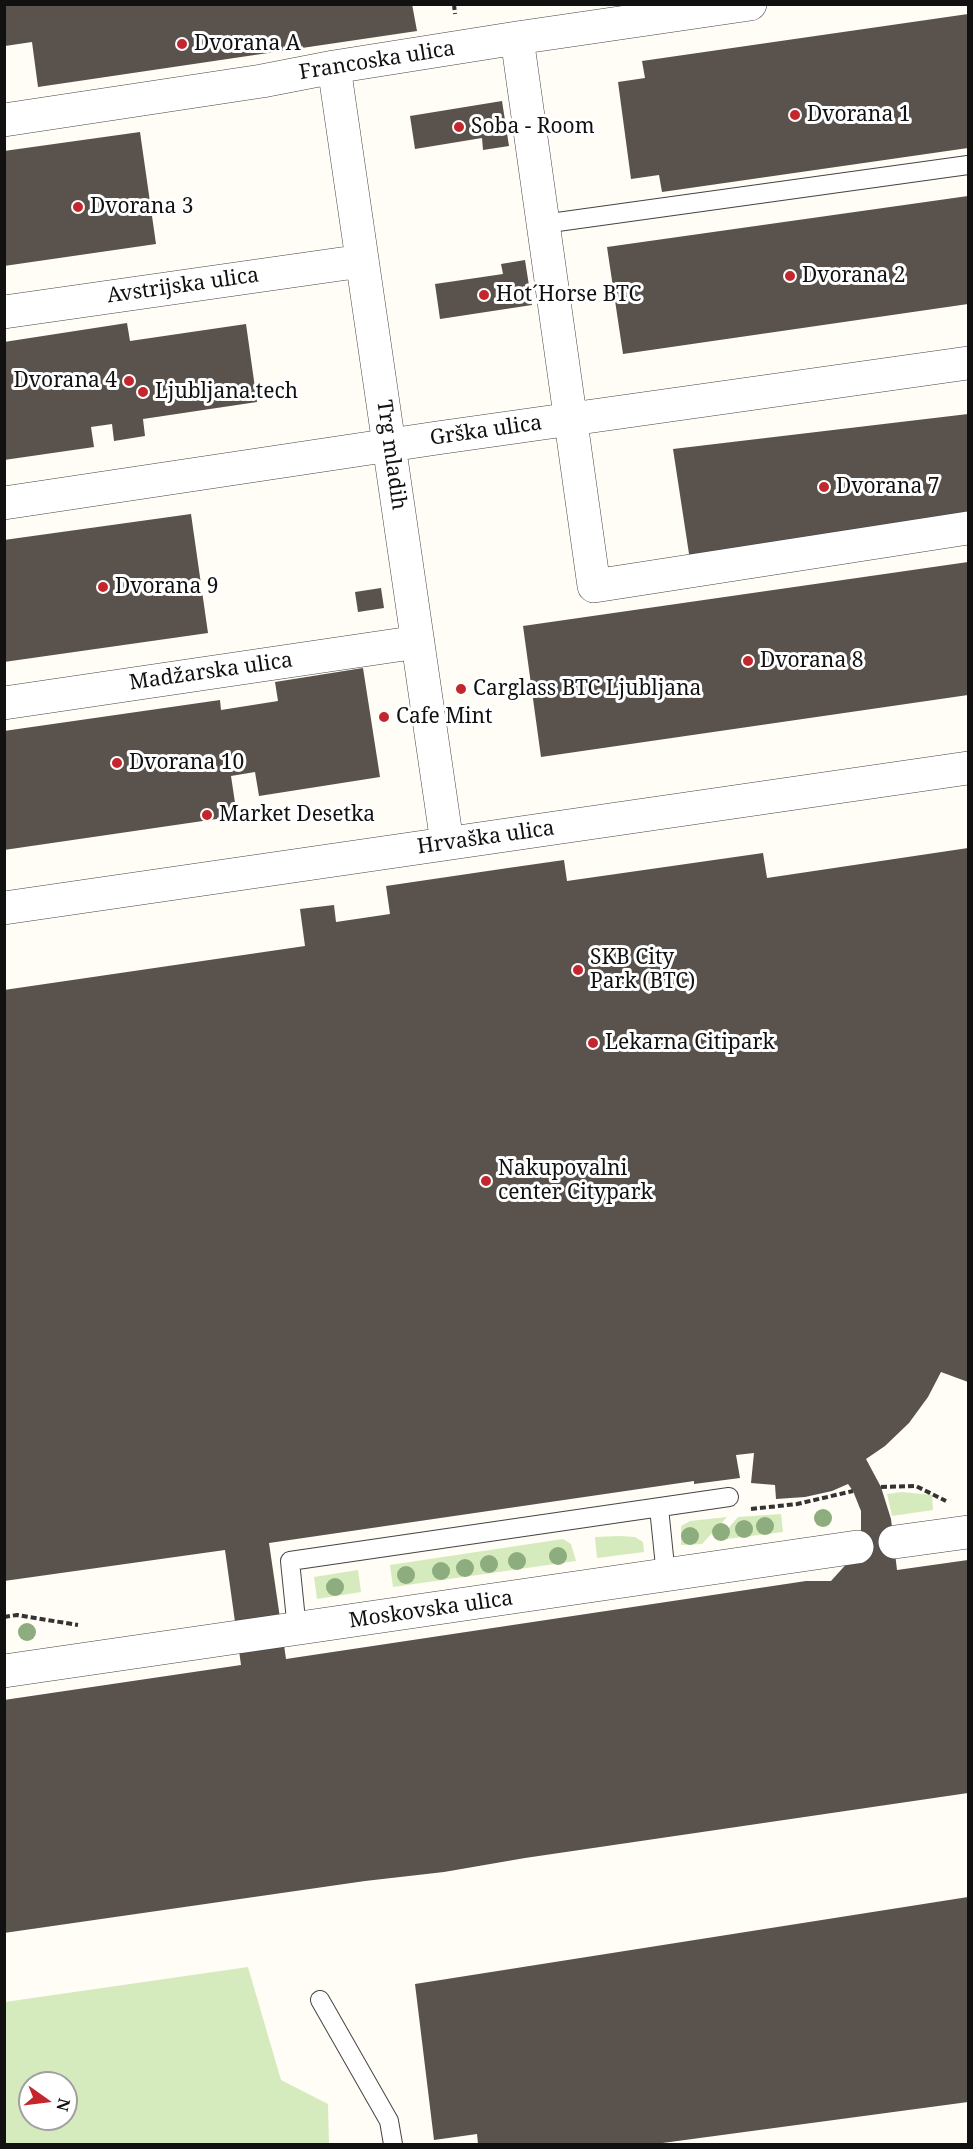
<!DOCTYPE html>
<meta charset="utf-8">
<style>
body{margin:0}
#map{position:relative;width:973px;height:2149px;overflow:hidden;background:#fffdf5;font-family:"Noto Serif",serif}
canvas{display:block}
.frame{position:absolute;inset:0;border:6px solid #111;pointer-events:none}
.north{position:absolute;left:18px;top:2071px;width:60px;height:60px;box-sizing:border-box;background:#fff;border:2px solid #a0a0a0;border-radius:50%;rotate:104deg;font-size:16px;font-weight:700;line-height:24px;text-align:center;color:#111}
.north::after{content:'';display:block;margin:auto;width:21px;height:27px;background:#c4262e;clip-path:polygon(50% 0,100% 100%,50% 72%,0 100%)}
</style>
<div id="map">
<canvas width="973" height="2149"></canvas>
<div class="frame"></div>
<div class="north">N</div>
</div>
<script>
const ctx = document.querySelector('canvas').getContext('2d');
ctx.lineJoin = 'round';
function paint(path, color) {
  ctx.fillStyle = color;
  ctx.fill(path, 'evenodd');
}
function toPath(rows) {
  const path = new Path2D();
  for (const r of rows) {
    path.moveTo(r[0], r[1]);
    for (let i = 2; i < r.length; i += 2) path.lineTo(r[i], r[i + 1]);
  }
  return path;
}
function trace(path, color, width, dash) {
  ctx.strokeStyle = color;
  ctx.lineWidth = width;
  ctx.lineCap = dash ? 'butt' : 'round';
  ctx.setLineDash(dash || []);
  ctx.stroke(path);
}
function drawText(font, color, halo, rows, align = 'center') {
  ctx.font = font + ' "Noto Serif",serif';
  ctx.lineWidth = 6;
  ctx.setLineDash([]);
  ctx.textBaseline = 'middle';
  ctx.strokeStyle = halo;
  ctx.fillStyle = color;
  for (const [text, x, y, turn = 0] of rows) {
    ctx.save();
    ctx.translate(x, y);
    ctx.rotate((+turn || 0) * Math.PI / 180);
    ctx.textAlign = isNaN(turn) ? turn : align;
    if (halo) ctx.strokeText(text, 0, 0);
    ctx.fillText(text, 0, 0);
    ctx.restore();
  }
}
const green = toPath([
 [902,1492,932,1495,933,1510,892,1516,887,1494],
 [781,1514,783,1532,718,1540,738,1517],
 [727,1517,702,1544,681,1545,681,1526,690,1521],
 [620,1536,635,1537,643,1542,644,1552,597,1558,595,1537],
 [563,1539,571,1544,576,1561,393,1587,390,1565],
 [358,1570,361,1592,317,1599,314,1577],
 [248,1967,281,2080,328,2104,329,2144,5,2144,5,2002],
 [30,2083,66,2083,66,2119,30,2119]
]);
const building = toPath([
 [5,4,412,4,417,31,38,87,32,42,5,46],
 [968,14,968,148,662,192,659,175,631,179,618,82,645,78,642,61],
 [502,101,509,146,483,150,482,138,415,149,410,116],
 [140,132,156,244,4,266,4,151],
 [968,196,968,304,623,354,607,247],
 [525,260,532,305,440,319,435,284,503,274,501,264],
 [127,323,130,341,246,324,257,402,143,419,145,436,114,441,112,424,91,427,94,447,4,460,4,342],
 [968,414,968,524,691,567,673,449],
 [191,514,208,633,4,662,4,540],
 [968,562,968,695,541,757,523,626],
 [381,588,384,608,358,612,355,592],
 [363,668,380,777,259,796,255,772,231,776,237,816,4,850,4,731,220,700,221,710,278,701,275,682],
 [968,848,968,1382,941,1372,928,1397,909,1423,885,1446,866,1459,881,1487,891,1519,897,1570,968,1560,968,1793,525,1858,444,1872,365,1881,4,1933,4,1700,241,1665,225,1550,4,1581,4,990,305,946,300,909,334,905,336,922,390,914,386,886,508,868,564,860,567,881,763,853,767,878],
 [754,1453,751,1483,775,1485,776,1499,805,1497,832,1491,848,1484,853,1491,861,1511,861,1537,850,1560,831,1581,806,1581,286,1659,269,1543,694,1481,694,1484,740,1478,736,1455],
 [968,1897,968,2102,655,2144,478,2144,477,2134,434,2140,415,1984]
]);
const path = toPath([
 [454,4,455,14],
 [881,1487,916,1486,946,1501],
 [751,1509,797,1504,853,1491],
 [4,1617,17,1615,78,1625]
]);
const lane = toPath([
 [543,224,968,165],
 [659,1508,666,1576],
 [297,1630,290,1561,729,1497],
 [320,2000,389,2121,393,2144]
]);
const street = toPath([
 [517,38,594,586,968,528],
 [334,67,447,843],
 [4,120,262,81,334,67,517,38,750,4],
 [4,312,362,261],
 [4,503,437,438,968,363],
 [4,703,418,642],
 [4,908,968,768],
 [895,1542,968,1532],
 [4,1671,857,1547]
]);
const trees = [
 [823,1518],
 [765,1526],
 [744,1529],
 [721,1532],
 [690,1536],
 [558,1556],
 [517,1561],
 [489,1564],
 [465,1568],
 [441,1571],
 [406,1575],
 [335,1587],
 [27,1632]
];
const markers = [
 [182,44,6,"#c4262e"],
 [795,115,6,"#c4262e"],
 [459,127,6,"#c4262e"],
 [78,207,6,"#c4262e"],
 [790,276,6,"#c4262e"],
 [484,295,6,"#c4262e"],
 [129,381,6,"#c4262e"],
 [143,392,6,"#c4262e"],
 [824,487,6,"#c4262e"],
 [103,587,6,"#c4262e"],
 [748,661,6,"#c4262e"],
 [461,689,6,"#c4262e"],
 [384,717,6,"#c4262e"],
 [117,763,6,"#c4262e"],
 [207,815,6,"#c4262e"],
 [578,970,6,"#c4262e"],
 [593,1043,6,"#c4262e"],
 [486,1181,6,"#c4262e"]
];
const poiNames = [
 ["Dvorana A",194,44],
 ["Dvorana 1",807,115],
 ["Soba - Room",471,127],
 ["Dvorana 3",90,207],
 ["Dvorana 2",802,276],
 ["Hot´Horse BTC",496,295],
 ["Dvorana 4",117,381,"right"],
 ["Ljubljana.tech",155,392],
 ["Dvorana 7",836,487],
 ["Dvorana 9",115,587],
 ["Dvorana 8",760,661],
 ["Carglass BTC Ljubljana",473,689],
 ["Cafe Mint",396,717],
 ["Dvorana 10",129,763],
 ["Market Desetka",219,815],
 ["SKB City",590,958],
 ["Park (BTC)",590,982],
 ["Lekarna Citipark",605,1043],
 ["Nakupovalni",498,1169],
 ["center Citypark",498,1193]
];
const streetNames = [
 ["Francoska ulica",377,61,-9],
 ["Avstrijska ulica",183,286,-8],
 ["Grška ulica",486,431,-8],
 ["Trg mladih",391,455,82],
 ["Madžarska ulica",211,672,-8],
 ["Hrvaška ulica",486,838,-8],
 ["Moskovska ulica",431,1610,-8]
];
paint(green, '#d5ebbd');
paint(building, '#5a524d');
trace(lane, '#444', 20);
trace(street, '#444', 34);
trace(path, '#333', 4, [6, 3]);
trace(lane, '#fff', 18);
trace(street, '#fff', 33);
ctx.fillStyle = '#8dad7f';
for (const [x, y] of trees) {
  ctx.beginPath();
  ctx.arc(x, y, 9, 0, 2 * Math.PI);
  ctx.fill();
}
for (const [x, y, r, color] of markers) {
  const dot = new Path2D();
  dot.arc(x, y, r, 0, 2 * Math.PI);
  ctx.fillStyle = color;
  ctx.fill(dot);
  trace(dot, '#fff', 2);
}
drawText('21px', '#111', '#fff', poiNames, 'left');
drawText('21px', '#111', '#fff', streetNames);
</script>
